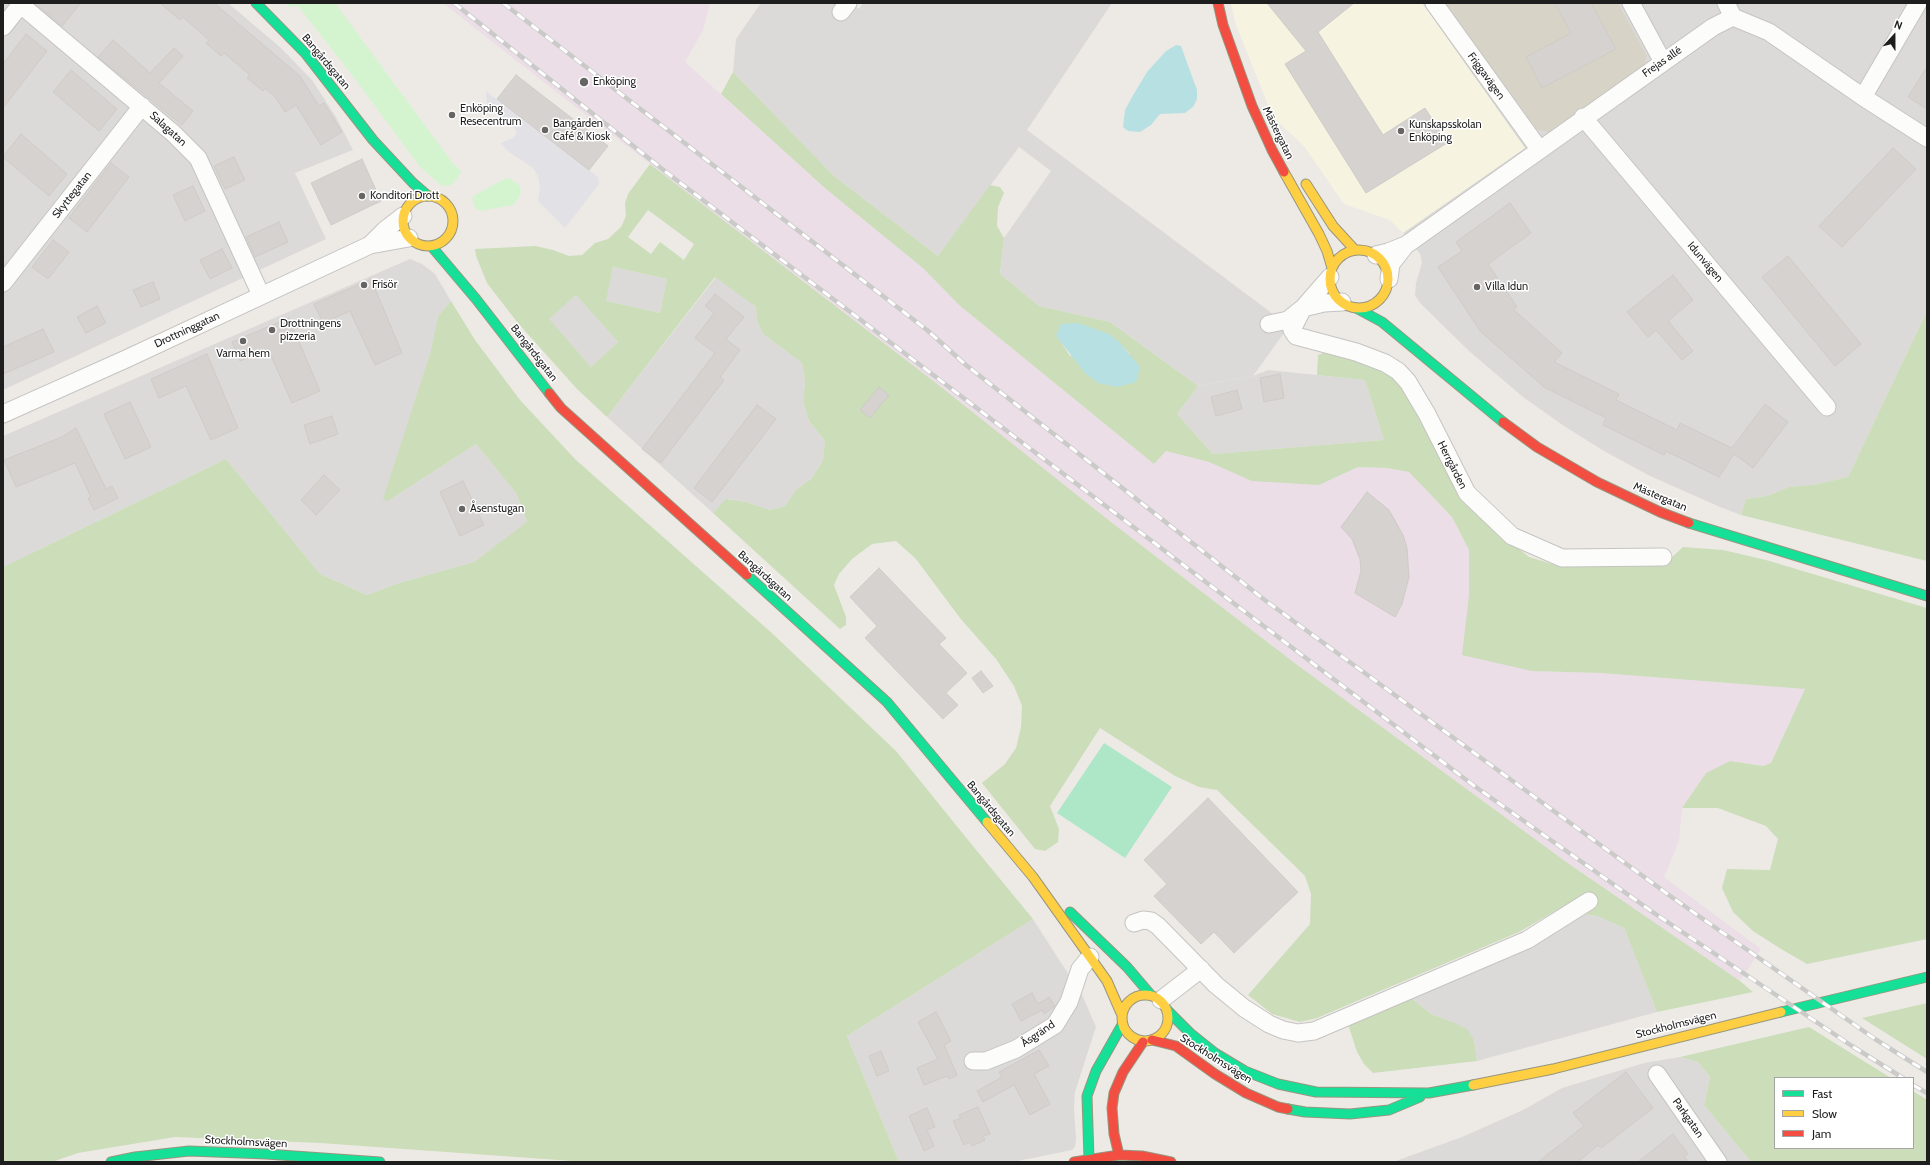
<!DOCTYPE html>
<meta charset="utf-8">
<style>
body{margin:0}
#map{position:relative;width:1930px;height:1165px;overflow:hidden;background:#edeae6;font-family:Cabin,sans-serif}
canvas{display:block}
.frame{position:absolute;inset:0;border:4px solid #1e1e1e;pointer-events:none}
.legend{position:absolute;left:1774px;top:1077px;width:140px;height:72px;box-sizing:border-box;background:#fff;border:1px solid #a5a5a5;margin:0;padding:5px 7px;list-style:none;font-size:12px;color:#1e1e1e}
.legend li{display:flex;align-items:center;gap:8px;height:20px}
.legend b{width:20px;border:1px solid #a5a5a5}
.north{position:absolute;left:1874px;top:16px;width:40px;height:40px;-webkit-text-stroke:3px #fff;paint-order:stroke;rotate:21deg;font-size:11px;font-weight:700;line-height:16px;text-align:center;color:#1e1e1e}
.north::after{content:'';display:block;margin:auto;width:14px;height:18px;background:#1e1e1e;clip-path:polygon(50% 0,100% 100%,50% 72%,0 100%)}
</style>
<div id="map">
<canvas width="1930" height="1165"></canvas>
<div class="frame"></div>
<ul class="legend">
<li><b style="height:5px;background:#16e098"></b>Fast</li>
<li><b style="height:5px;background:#ffcf43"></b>Slow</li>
<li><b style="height:5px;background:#f24e42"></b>Jam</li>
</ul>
<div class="north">N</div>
</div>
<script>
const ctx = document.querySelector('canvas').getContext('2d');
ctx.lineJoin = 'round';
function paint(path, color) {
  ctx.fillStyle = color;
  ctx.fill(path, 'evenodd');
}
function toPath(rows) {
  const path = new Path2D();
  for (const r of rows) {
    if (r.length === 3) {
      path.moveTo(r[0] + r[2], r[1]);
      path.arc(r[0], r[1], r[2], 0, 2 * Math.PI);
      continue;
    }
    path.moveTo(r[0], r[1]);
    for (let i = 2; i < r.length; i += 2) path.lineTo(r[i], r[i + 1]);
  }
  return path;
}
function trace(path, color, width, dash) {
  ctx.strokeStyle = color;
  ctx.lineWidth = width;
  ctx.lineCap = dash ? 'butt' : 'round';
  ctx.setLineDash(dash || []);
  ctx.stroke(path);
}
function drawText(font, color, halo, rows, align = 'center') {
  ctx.font = font + ' Cabin,sans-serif';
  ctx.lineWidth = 3;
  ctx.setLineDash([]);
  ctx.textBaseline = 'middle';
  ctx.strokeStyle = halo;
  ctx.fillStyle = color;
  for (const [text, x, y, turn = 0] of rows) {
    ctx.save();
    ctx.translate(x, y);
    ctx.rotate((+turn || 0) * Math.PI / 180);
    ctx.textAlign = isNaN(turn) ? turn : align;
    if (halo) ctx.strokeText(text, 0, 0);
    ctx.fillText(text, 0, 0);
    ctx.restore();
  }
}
const residential = toPath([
 [3,3,228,3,281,48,312,80,336,117,353,150,295,173,326,239,3,390],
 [1422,3,1927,3,1927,311,1848,477,1813,485,1789,487,1767,496,1746,499,1741,515,1720,507,1648,475,1604,451,1564,426,1523,397,1469,351,1420,303,1415,295,1416,283,1422,263,1420,254,1403,233,1524,148],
 [410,259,422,264,435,274,451,301,438,316,430,354,388,501,476,444,516,493,527,523,474,562,399,583,367,595,320,574,226,459,3,567,3,436],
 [716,277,756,307,757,321,763,334,802,363,805,382,803,401,809,421,825,441,823,460,812,478,796,490,785,506,770,510,746,502,727,499,713,513,607,417],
 [1268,370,1365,380,1384,440,1213,454,1177,414,1198,386,1253,376],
 [1578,913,1597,916,1624,928,1657,1012,1477,1061,1474,1040,1450,1021,1431,1014,1411,998],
 [1033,919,1083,997,1096,1027,1075,1092,1074,1108,1076,1138,1075,1147,1072,1150,1013,1162,899,1162,847,1036],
 [1680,1057,1698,1062,1710,1077,1704,1105,1751,1162,1393,1162,1462,1137,1523,1110,1562,1088,1644,1063]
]);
const industrial = toPath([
 [443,3,710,3,703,30,685,62,826,189,924,269,959,305,1154,464,1166,451,1209,462,1319,485,1358,467,1387,468,1409,472,1452,517,1469,550,1469,596,1532,671,1601,673,1805,689,1771,763,1763,766,1730,761,1706,773,1682,808,1679,841,1664,877,1761,949,1740,981,1569,864,1296,664,1111,522,936,383,551,88]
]);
const education = toPath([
 [1231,3,1422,3,1525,148,1403,233,1390,220,1344,204,1304,146,1273,117,1236,25]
]);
const religious = toPath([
 [761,3,851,3,859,9,863,3,1112,3,1027,130,1289,326,1253,376,1198,386,1110,322,1039,306,1000,274,1004,238,1051,171,1019,147,938,256,834,176,733,72,736,39],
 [613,267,667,279,660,313,605,301],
 [576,295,618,342,591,367,548,319],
 [683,347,697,357,648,421,637,410]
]);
const construction = toPath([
 [1445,3,1618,3,1647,56,1643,67,1549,132,1537,130]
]);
const forest = toPath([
 [733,72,834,176,938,256,990,185,1000,187,1004,193,998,207,997,226,1004,238,1000,274,1039,306,1110,322,1198,386,1177,414,1213,454,1384,440,1365,380,1317,375,1318,355,1329,351,1382,368,1403,386,1463,497,1508,540,1529,557,1555,565,1631,564,1670,559,1683,547,1723,550,1766,560,1927,608,1927,939,1807,964,1781,949,1753,931,1733,912,1722,888,1727,869,1770,870,1778,839,1766,826,1718,808,1682,808,1706,773,1730,761,1763,766,1771,763,1805,689,1601,673,1532,671,1462,655,1469,596,1469,550,1452,517,1409,472,1387,468,1358,467,1319,485,1252,481,1209,462,1166,451,1154,464,959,305,924,269,826,189,721,94],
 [1061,324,1109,334,1130,354,1070,356,1057,336],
 [650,164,936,383,1111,522,1296,664,1569,864,1740,981,1753,992,1657,1012,1624,928,1597,916,1557,910,1519,932,1317,1018,1300,1022,1272,1014,1248,995,1310,924,1311,894,1305,876,1217,790,1199,787,1175,776,1100,728,1050,806,1059,829,1058,842,1045,851,1035,849,982,783,1005,764,1016,748,1021,727,1022,706,1014,686,996,659,960,618,916,559,896,541,872,544,852,559,839,574,834,585,846,617,846,625,840,629,713,513,726,499,746,502,770,510,785,506,796,490,812,478,823,460,825,441,809,421,803,401,805,382,802,363,763,334,757,321,756,307,715,277,607,417,577,389,517,322,487,283,476,256,475,249,535,246,553,250,569,256,582,255,595,243,608,239,621,227,626,216,625,203,628,194],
 [648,210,694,244,684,260,660,242,651,254,628,237],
 [613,267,667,279,660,313,606,301],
 [576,295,618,342,591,367,549,319],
 [451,301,475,340,520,400,576,460,774,635,896,751,977,851,1033,919,847,1036,899,1162,586,1162,320,1143,175,1137,78,1153,52,1162,3,1162,3,567,226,459,320,574,367,595,399,583,474,562,527,522,516,493,476,444,388,501,383,499,430,354,438,316],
 [1927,311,1927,561,1741,515,1746,499,1767,496,1789,487,1813,485,1848,477],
 [1411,998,1431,1014,1450,1021,1467,1029,1474,1040,1477,1061,1373,1073,1364,1064,1357,1052,1348,1024],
 [1927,1003,1927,1059,1862,1018],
 [1809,1027,1891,1078,1775,1078,1775,1148,1913,1148,1913,1091,1927,1100,1927,1162,1751,1162,1704,1105,1710,1077,1698,1062,1680,1057]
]);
const park = toPath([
 [284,3,335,3,452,162,461,171,457,179,451,185,442,186,420,167,355,79,298,6,290,7],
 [506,178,511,179,520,186,521,191,518,199,513,205,480,211,475,208,472,198,475,195]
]);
const pitch = toPath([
 [1104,743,1172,787,1125,858,1057,813]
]);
const plaza = toPath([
 [486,91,598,177,599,184,565,228,538,201,540,187,538,176,533,168,509,152,501,143,513,138,516,135,516,130,487,105]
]);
const water = toPath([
 [1176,45,1181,46,1197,90,1197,99,1193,107,1185,113,1160,114,1151,125,1140,132,1128,131,1123,127,1125,110,1132,97,1147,72,1166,51],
 [1078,323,1109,334,1119,342,1140,367,1136,382,1117,387,1098,383,1085,373,1056,336,1061,324]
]);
const building = toPath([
 [34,3,81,3,62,26,34,3],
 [160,3,214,3,300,76,319,106,324,103,342,132,321,145,296,105,285,112,275,97,265,88,263,91,247,78,250,75,224,53,221,56,206,43,209,40,183,17,180,20,160,3],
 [1267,3,1354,3,1318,32,1383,135,1425,108,1447,143,1366,193,1285,64,1306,51,1267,3],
 [1555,3,1591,3,1616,49,1542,88,1526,57,1571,33,1555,3],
 [26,34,47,51,3,108,3,64,26,34],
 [113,40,150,73,174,48,183,56,159,83,193,111,182,125,98,57,113,40],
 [1927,67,1927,109,1908,97,1927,67],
 [71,70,117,109,99,131,53,92,71,70],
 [516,75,608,146,589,170,497,99,516,75],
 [21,134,67,174,49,196,3,157,21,134],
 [1893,148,1916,169,1842,247,1819,226,1893,148],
 [234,157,245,180,225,189,214,166,234,157],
 [362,159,381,201,331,225,311,183,362,159],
 [111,163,129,177,87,232,69,218,111,163],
 [193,186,205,211,185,221,173,195,193,186],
 [1510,203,1531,233,1488,264,1517,307,1513,309,1562,353,1554,362,1619,394,1616,400,1677,430,1680,423,1732,448,1765,404,1788,422,1753,468,1734,454,1719,477,1666,451,1664,455,1603,425,1606,418,1544,387,1480,331,1438,267,1462,251,1456,242,1510,203],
 [279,222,288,242,255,257,246,237,279,222],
 [53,240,69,252,48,279,32,267,53,240],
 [222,249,232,268,210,279,200,260,222,249],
 [1788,256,1861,344,1835,366,1762,277,1788,256],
 [1673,275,1693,300,1668,321,1693,351,1682,360,1656,330,1648,337,1627,312,1673,275],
 [371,279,402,353,375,365,350,311,323,323,314,304,371,279],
 [153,282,160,299,141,307,133,290,153,282],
 [715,294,744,317,726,339,740,350,720,377,724,380,661,463,642,449,715,353,695,338,714,313,705,306,715,294],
 [97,306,106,323,86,333,77,317,97,306],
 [289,318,320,391,292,403,268,349,240,361,232,342,289,318],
 [43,329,54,352,3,374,3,347,43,329],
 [207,354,238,428,211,440,186,386,159,398,151,379,207,354],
 [1280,374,1284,398,1264,402,1260,378,1280,374],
 [879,387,889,395,870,418,860,410,879,387],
 [1237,390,1242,409,1216,416,1211,397,1237,390],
 [130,402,151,447,125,459,104,414,130,402],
 [757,405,776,419,712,502,694,488,757,405],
 [332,416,338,434,310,444,304,425,332,416],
 [76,428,106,489,112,486,118,498,94,510,88,498,91,497,75,463,16,487,4,460,62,437,76,428],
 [324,475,340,490,316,515,301,500,324,475],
 [463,481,484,525,460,536,440,492,463,481],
 [1367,492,1389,510,1403,535,1407,548,1409,577,1402,604,1395,617,1355,593,1361,571,1360,559,1352,539,1341,527,1367,492],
 [879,568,946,638,939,644,967,673,946,693,958,705,943,719,865,638,877,626,850,597,879,568],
 [981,671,993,686,983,693,972,678,981,671],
 [1208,798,1298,892,1234,953,1214,932,1201,944,1154,896,1167,884,1144,860,1208,798],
 [1032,993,1038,1004,1049,997,1055,1006,1044,1014,1042,1010,1021,1021,1012,1004,1032,993],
 [936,1012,951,1041,944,1045,957,1075,949,1079,947,1076,924,1085,917,1068,938,1059,918,1022,936,1012],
 [1039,1050,1049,1066,1034,1074,1050,1104,1030,1115,1014,1085,983,1102,977,1091,1002,1077,999,1072,1039,1050],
 [881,1051,889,1071,877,1076,869,1056,881,1051],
 [1626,1072,1653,1108,1601,1148,1598,1145,1578,1162,1538,1162,1584,1126,1573,1113,1626,1072],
 [978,1107,990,1134,983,1136,985,1140,972,1146,970,1142,964,1145,953,1121,961,1118,959,1115,978,1107],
 [927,1108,935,1127,927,1130,934,1146,924,1151,909,1116,927,1108],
 [1673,1134,1688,1154,1684,1156,1689,1162,1638,1162,1673,1134]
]);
const street = toPath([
 [1434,3,1539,149],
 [1631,3,1663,62],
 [1726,3,1733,17],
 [21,5,173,133,198,158,261,295],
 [841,12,848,3],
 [3,27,22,3],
 [1863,97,1918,3],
 [1583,117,1827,407],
 [370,245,385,230,403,216],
 [1376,255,1388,252,1406,245,1713,27,1733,17,1769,32,1863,97,1927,138],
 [1389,279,1391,264,1405,246],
 [3,283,142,106],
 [1303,308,1292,330,1296,336,1356,352,1385,363,1398,371,1408,382,1427,414,1467,493,1512,536,1562,558,1663,557],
 [1303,308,1324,303,1342,302],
 [1269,324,1288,320,1303,308,1330,277],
 [3,414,126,359,370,245,409,238],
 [1134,923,1143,920,1151,921,1158,926,1216,985,1244,1008,1269,1024,1283,1030,1298,1033,1314,1031,1527,940,1589,901],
 [1161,1000,1201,969],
 [973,1061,986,1061,1016,1049,1055,1025,1069,1002,1080,969,1090,957],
 [1657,1074,1718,1162]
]);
const fast = toPath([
 [256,3,306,54,373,140,413,183,428,196],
 [432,247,476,299,549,393],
 [1356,308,1382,322,1503,422],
 [1689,523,1927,596],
 [747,575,887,702,987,822],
 [1070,912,1127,967,1150,994],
 [1167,1010,1190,1033,1215,1053,1245,1071,1278,1084,1316,1092,1429,1093,1473,1085],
 [1781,1012,1927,977],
 [1288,1109,1305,1112,1350,1114,1389,1110,1420,1097],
 [1089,1159,1087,1096,1096,1071,1122,1025],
 [111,1162,135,1157,189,1151,266,1154,380,1162]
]);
const slow = toPath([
 [1284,172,1319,234,1327,251,1332,268],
 [1306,184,1333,226,1355,250],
 [428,221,25],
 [1359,279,29],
 [987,822,1033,877,1107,981,1121,1013],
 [1145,1018,23],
 [1473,1085,1553,1069,1781,1012]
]);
const jam = toPath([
 [1218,3,1223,25,1252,106,1272,150,1284,172],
 [549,393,561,408,747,575],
 [1503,422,1537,447,1597,482,1660,512,1689,523],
 [1152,1040,1176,1046,1215,1074,1246,1093,1278,1107,1288,1109],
 [1119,1155,1114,1134,1112,1108,1114,1093,1123,1072,1143,1042],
 [1074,1162,1119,1155,1142,1156,1171,1162]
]);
const rail = toPath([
 [454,3,666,172,1473,785,1654,913,1852,1046,1903,1078],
 [503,3,927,330,966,365,1266,601,1673,898,1875,1039,1927,1072],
 [1913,1085,1927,1093]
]);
const markers = [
 [584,82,5,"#666564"],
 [452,115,4,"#666564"],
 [545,130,4,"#666564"],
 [1401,131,4,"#666564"],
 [362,196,4,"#666564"],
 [364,285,4,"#666564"],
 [1477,287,4,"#666564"],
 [272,330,4,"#666564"],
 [243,341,4,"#666564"],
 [462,509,4,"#666564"]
];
const streetNames = [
 ["Bangårdsgatan",326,62,50],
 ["Frejas allé",1662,62,-35],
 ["Friggavägen",1486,76,54],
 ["Salagatan",168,129,42],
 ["Mästergatan",1278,133,64],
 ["Skyttegatan",72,195,-52],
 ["Idunvägen",1705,262,50],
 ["Drottninggatan",187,330,-25],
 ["Bangårdsgatan",534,353,52],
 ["Herrgården",1452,465,63],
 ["Mästergatan",1660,497,23],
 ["Bangårdsgatan",765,576,42],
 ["Bangårdsgatan",991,809,50],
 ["Stockholmsvägen",1676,1025,-14],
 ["Åsgränd",1038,1034,-34],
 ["Stockholmsvägen",1216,1059,32],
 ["Parkgatan",1688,1118,55],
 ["Stockholmsvägen",246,1142,3]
];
const poiNames = [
 ["Enköping",593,82],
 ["Enköping",460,109],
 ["Resecentrum",460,122],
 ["Bangården",553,124],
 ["Café & Kiosk",553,137],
 ["Kunskapsskolan",1409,125],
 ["Enköping",1409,138],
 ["Konditori Drott",370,196],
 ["Frisör",372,285],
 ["Villa Idun",1485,287],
 ["Drottningens",280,324],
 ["pizzeria",280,337],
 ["Varma hem",243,354,"center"],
 ["Åsenstugan",470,509]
];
paint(residential, '#dcdad8');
paint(industrial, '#ebdee7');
paint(education, '#f7f3e1');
paint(religious, '#dbdad8');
paint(construction, '#d7d4c7');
paint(forest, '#cbddb9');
paint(park, '#d4f4cf');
paint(pitch, '#aee7c7');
paint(plaza, '#e1e1e6');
paint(water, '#b7e0e2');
paint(building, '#d5d2cf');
trace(building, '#d0cbc7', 1);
trace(street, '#c5c4c2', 19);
trace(fast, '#98967e', 11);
trace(slow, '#98967e', 11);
trace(jam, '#98967e', 11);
trace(street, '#fcfcfb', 17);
trace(fast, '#16e098', 9);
trace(slow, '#ffcf43', 9);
trace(jam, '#f24e42', 9);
trace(rail, '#cacac9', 4.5);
trace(rail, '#fff', 3, [9]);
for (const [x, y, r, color] of markers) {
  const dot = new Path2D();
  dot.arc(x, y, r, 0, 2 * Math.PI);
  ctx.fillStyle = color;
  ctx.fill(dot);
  trace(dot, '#fff', 1.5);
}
drawText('11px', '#1e1e1e', '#fff', streetNames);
drawText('11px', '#1e1e1e', '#fff', poiNames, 'left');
</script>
